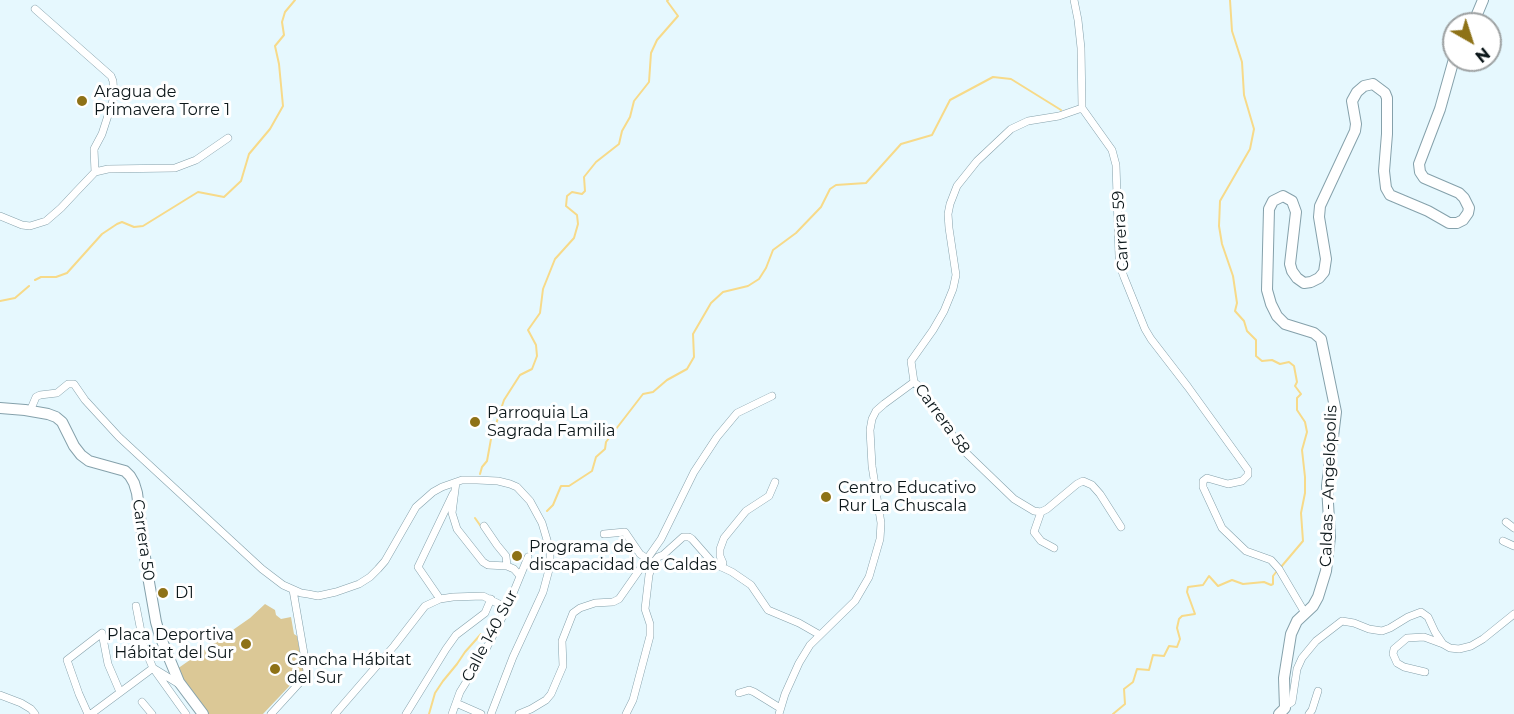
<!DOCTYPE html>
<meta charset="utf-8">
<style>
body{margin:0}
#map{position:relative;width:1514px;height:714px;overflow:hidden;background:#e6f8fe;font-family:Montserrat,sans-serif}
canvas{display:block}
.north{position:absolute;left:1442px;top:12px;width:60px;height:60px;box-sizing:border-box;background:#fff;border:2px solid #9ea2a3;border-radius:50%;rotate:141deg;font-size:16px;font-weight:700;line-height:24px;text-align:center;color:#0c171a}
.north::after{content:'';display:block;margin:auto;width:21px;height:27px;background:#8e7217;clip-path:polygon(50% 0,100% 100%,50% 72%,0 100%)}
</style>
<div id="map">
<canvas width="1514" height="714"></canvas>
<div class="north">N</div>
</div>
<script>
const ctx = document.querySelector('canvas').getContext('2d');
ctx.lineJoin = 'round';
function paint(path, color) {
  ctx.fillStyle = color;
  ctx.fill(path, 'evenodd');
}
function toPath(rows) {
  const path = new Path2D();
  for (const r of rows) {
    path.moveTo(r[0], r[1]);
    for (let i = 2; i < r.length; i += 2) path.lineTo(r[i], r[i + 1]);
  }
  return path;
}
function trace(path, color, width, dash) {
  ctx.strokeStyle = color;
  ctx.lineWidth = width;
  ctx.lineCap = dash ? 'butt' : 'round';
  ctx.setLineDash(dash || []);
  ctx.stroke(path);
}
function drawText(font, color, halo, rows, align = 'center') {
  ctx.font = font + ' Montserrat,sans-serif';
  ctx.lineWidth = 6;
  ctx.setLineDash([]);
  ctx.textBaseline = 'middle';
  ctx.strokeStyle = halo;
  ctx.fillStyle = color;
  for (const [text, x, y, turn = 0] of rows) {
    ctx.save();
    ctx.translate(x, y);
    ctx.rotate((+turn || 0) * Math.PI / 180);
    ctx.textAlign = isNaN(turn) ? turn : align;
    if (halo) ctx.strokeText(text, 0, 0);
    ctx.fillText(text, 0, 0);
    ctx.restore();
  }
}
const green = toPath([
 [265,604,275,610,276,615,281,619,291,617,294,634,297,636,304,672,300,677,298,677,263,714,209,714,188,688,177,669,250,618]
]);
const stream = toPath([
 [1230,0,1232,31,1242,62,1244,95,1254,129,1250,149,1220,201,1219,226,1222,244,1233,276,1237,303,1235,311,1244,321,1247,331,1256,340,1256,356,1262,361,1272,360,1280,364,1289,362,1294,366,1297,382,1295,386,1301,394,1297,398,1297,410,1305,422,1307,432,1302,450,1305,477,1305,493,1301,513,1303,541,1281,567],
 [35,280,41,277,56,277,67,273,102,234,117,224,122,222,134,227,143,226,198,192,224,197,241,181,249,154,270,129,283,106,279,64,275,46,284,35,282,22,285,12,295,0],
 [0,301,15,298,29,286],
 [480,474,482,467,487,461,491,439,504,400,520,375,532,369,537,356,536,345,528,330,540,313,543,289,555,259,574,238,578,224,577,215,566,206,567,196,572,192,582,194,585,191,584,177,596,162,619,144,622,131,630,117,634,101,649,82,651,53,657,40,678,16,667,1,668,0],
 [547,511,553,505,561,486,569,486,592,471,596,457,605,449,606,442,643,394,653,392,667,380,687,369,694,357,693,334,711,303,723,292,748,286,759,279,766,268,773,250,796,233,821,207,830,189,836,185,866,183,901,144,932,135,950,100,993,77,1011,79,1061,110],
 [475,518,482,528],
 [429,714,435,693,443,681,457,664,465,652,481,634],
 [1113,714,1125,704,1124,689,1133,682,1137,669,1149,670,1153,655,1164,656,1169,646,1177,647,1180,639,1177,628,1179,619,1182,616,1195,614,1187,592,1188,587,1203,585,1209,576,1218,586,1232,580,1243,584,1264,582,1271,585,1273,584,1273,576,1277,571]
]);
const street = toPath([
 [1074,0,1078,20,1081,48,1082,108,1112,150,1116,165,1119,256,1120,266,1124,277,1145,329,1151,339,1188,387,1248,470,1248,475,1242,481,1228,484,1207,478,1203,481,1203,487,1222,528,1246,551,1271,560,1279,569,1305,613],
 [95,172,108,169,175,168,196,160,228,138],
 [0,216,22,225,30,226,46,221,61,208,75,193,95,172,94,149,102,134,114,97,113,81,111,76,35,9],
 [30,411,36,397,40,395,57,393,68,384,74,384,85,400,119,437,262,569,283,585,301,593,308,594,318,596,336,592,359,584,370,577,378,569,385,561,416,507,433,492,442,487,462,480,477,480,498,481,510,484,517,487,530,501,542,523,550,550,550,566,543,592,513,657,491,714],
 [456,482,452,513,457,529,483,562,488,565,507,566,514,569,520,576],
 [453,494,418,567,440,599,453,597,483,596,507,608],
 [1041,512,1034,511,1014,499,961,448,922,389,914,382,911,361,933,330,944,311,953,289,956,275,949,228,948,214,950,204,957,186,977,161,1011,129,1028,121,1059,116,1082,108],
 [1506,522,1514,528],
 [484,526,497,545,506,556,507,566],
 [604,534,625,532,640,554,649,560],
 [1503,541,1514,546],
 [1054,548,1041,541,1034,532,1041,512,1047,509,1077,484,1083,481,1092,485,1100,494,1121,527],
 [721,567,723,563,720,556,720,549,724,538,746,511,769,496,775,482],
 [136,606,144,647,153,668,186,714],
 [1425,672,1404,667,1397,663,1393,654,1394,649,1407,638,1424,637,1443,644],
 [739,693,749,690,754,692,780,708],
 [0,695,21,703,31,709,35,714],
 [142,702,152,714],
 [1285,702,1289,704,1292,702,1297,669,1302,658,1316,641,1342,621,1354,623,1369,629,1382,631,1390,628,1408,617,1421,612,1428,617,1435,632,1443,644,1450,648,1459,649,1471,646,1483,639,1514,614],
 [456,703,481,714],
 [88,714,79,694,67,660,102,633,108,664,120,692],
 [91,714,153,668,179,684],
 [271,714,303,679,307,671,293,590],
 [335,714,394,646,425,606,440,599],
 [406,714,446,649,456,635,485,613,491,599],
 [452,714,460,692,484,653,507,608,528,557],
 [519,714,531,709,546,700,551,694,563,666,562,641,573,613,580,608,595,603,613,602,619,599,661,539,694,472,717,437,737,413,772,396],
 [626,714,633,700,650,636,650,624,645,609,649,575,653,563,658,557,663,555,683,537,689,537,692,539,713,563,732,572,751,585,768,610,799,623,820,635],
 [779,714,785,694,799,663,810,645,855,601,869,577,880,539,881,523,872,466,870,430,872,419,876,411,884,404,914,382],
 [1309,714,1312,710,1318,691]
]);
const secondary = toPath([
 [1473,24,1483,0],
 [0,408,25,410,48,414,56,417,62,422,74,446,81,455,89,461,125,471,130,476,134,483,137,493,146,565,156,622,160,636,179,682,203,714],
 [1279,714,1285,708,1284,678,1291,634,1297,621,1313,606,1318,597,1326,571,1330,537,1327,486,1336,412,1321,339,1314,333,1285,324,1277,316,1271,304,1267,290,1269,209,1273,201,1283,196,1292,201,1296,212,1290,264,1292,271,1297,278,1304,283,1311,282,1319,278,1324,272,1326,259,1319,217,1320,206,1355,131,1356,124,1352,101,1357,92,1364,86,1373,84,1385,93,1387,98,1387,134,1384,171,1386,188,1390,195,1428,211,1449,223,1457,223,1463,220,1468,213,1469,208,1464,198,1459,193,1424,178,1420,172,1419,164,1440,109,1454,59]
]);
const markers = [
 [82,101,6,"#8e7217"],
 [475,422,6,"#8e7217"],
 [826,497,6,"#8e7217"],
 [517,556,6,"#8e7217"],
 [163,593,6,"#8e7217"],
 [246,644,6,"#8e7217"],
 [275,669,6,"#8e7217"]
];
const poiNames = [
 ["Aragua de",94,92],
 ["Primavera Torre 1",94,110],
 ["Parroquia La",487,413],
 ["Sagrada Familia",487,431],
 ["Centro Educativo",838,488],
 ["Rur La Chuscala",838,506],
 ["Programa de",529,547],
 ["discapacidad de Caldas",529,565],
 ["D1",175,593],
 ["Placa Deportiva",234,635,"right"],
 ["Hábitat del Sur",234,653,"right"],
 ["Cancha Hábitat",287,660],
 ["del Sur",287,678]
];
const streetNames = [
 ["Carrera 59",1121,231,-94],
 ["Carrera 58",942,419,54],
 ["Caldas - Angelópolis",1329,486,-88],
 ["Carrera 50",143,540,82],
 ["Calle 140 Sur",490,636,-62]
];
paint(green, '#dbc896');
trace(stream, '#f7da89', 2);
trace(street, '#85a1ab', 8);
trace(secondary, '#85a1ab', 12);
trace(street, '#fff', 7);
trace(secondary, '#fff', 10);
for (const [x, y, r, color] of markers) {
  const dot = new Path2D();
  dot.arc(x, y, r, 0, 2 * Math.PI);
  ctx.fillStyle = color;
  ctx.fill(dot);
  trace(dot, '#fff', 2);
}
drawText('16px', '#0c171a', '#fff', poiNames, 'left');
drawText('16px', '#0c171a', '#fff', streetNames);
</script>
